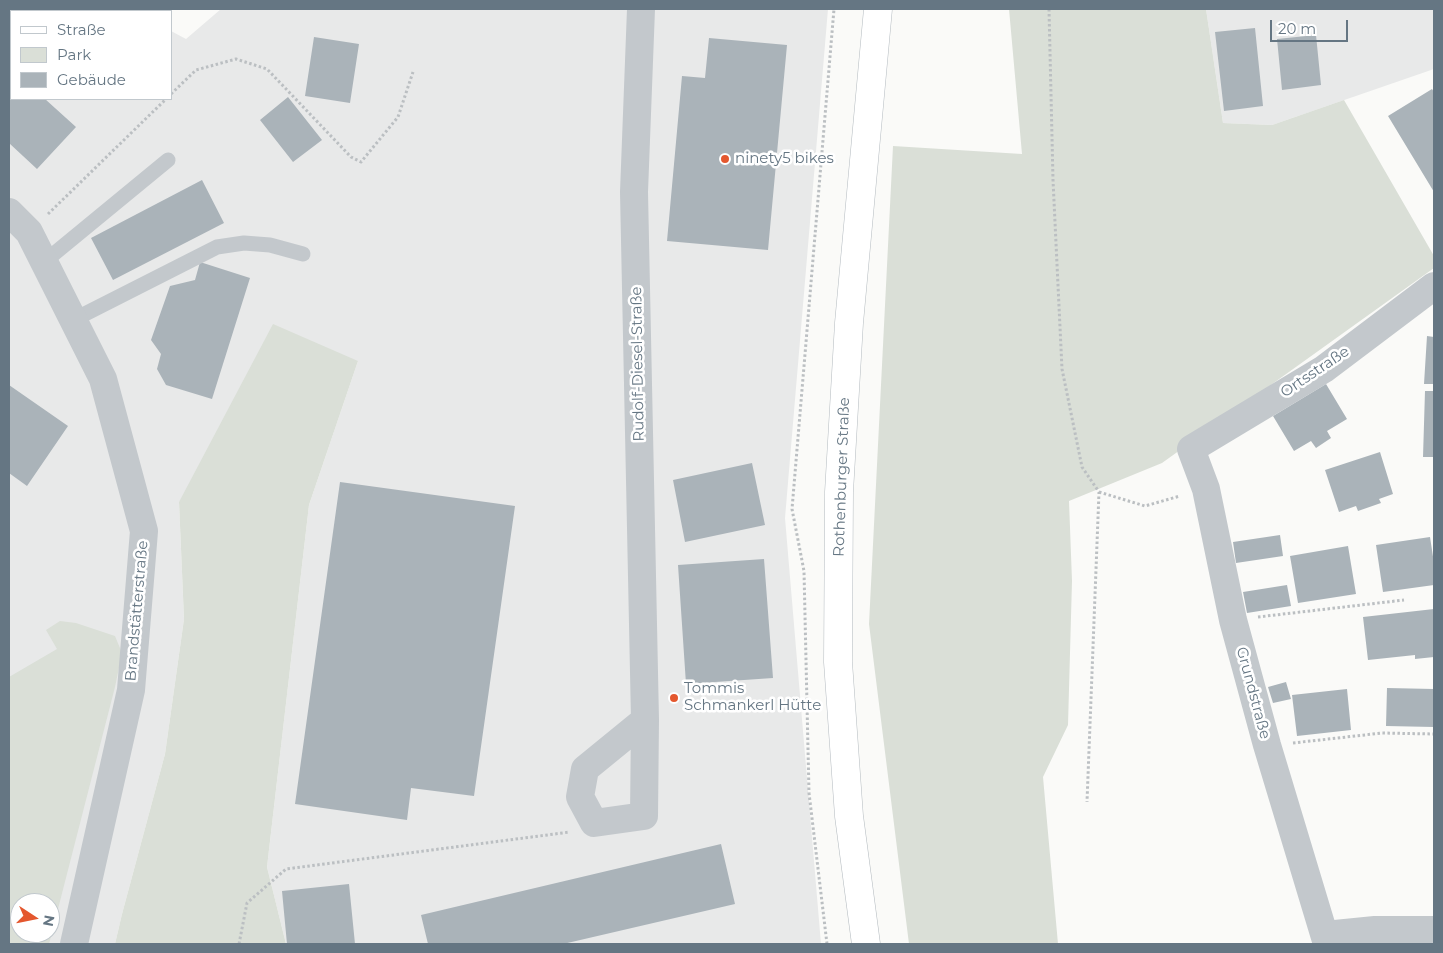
<!DOCTYPE html>
<meta charset="utf-8">
<style>
body{margin:0}
#map{position:relative;width:1443px;height:953px;overflow:hidden;background:#fafaf8;font-family:Montserrat,sans-serif}
canvas{display:block}
.frame{position:absolute;inset:0;border:10px solid #657683;pointer-events:none}
.legend{position:absolute;left:10px;top:10px;width:162px;height:90px;box-sizing:border-box;background:#fff;border:1px solid #c1c8cd;margin:0;padding:6px 9px;list-style:none;font-size:15px;color:#657683}
.legend li{display:flex;align-items:center;gap:10px;height:25px}
.legend b{width:25px;border:1px solid #c1c8cd}
.north{position:absolute;left:10px;top:893px;width:50px;height:50px;box-sizing:border-box;background:#fff;border:1px solid #c1c8cd;border-radius:50%;rotate:101deg;font-size:14px;font-weight:700;line-height:20px;text-align:center;color:#657683}
.north::after{content:'';display:block;margin:auto;width:18px;height:22px;background:#e4572e;clip-path:polygon(50% 0,100% 100%,50% 72%,0 100%)}
.scale{position:absolute;left:1270px;top:20px;width:78px;height:22px;box-sizing:border-box;border:2px solid #657683;border-top:0;padding-left:6px;font-size:15px;line-height:18px;white-space:nowrap;color:#657683;-webkit-text-stroke:4px #fff;paint-order:stroke}
</style>
<div id="map">
<canvas width="1443" height="953"></canvas>
<div class="frame"></div>
<ul class="legend">
<li><b style="height:6px;background:#fff"></b>Straße</li>
<li><b style="height:14px;background:#dadfd7"></b>Park</li>
<li><b style="height:14px;background:#aab3b9"></b>Gebäude</li>
</ul>
<div class="north">N</div>
<div class="scale">20 m</div>
</div>
<script>
const ctx = document.querySelector('canvas').getContext('2d');
ctx.lineJoin = 'round';
function paint(path, color) {
  ctx.fillStyle = color;
  ctx.fill(path, 'evenodd');
}
function toPath(rows) {
  const path = new Path2D();
  for (const r of rows) {
    path.moveTo(r[0], r[1]);
    for (let i = 2; i < r.length; i += 2) path.lineTo(r[i], r[i + 1]);
  }
  return path;
}
function trace(path, color, width, dash) {
  ctx.strokeStyle = color;
  ctx.lineWidth = width;
  ctx.lineCap = dash ? 'butt' : 'round';
  ctx.setLineDash(dash || []);
  ctx.stroke(path);
}
function drawText(font, color, halo, rows, align = 'center') {
  ctx.font = font + ' Montserrat,sans-serif';
  ctx.lineWidth = 5;
  ctx.setLineDash([]);
  ctx.textBaseline = 'middle';
  ctx.strokeStyle = halo;
  ctx.fillStyle = color;
  for (const [text, x, y, turn = 0] of rows) {
    ctx.save();
    ctx.translate(x, y);
    ctx.rotate((+turn || 0) * Math.PI / 180);
    ctx.textAlign = isNaN(turn) ? turn : align;
    if (halo) ctx.strokeText(text, 0, 0);
    ctx.fillText(text, 0, 0);
    ctx.restore();
  }
}
const built = toPath([
 [9,9,135,9,139,11,11,11,11,99,171,99,171,31,186,39,221,9,828,9,785,518,821,944,286,944,267,867,309,505,358,361,179,502,184,619,165,754,122,914,115,944,9,944],
 [20,903,50,903,50,933,20,933],
 [1206,9,1434,9,1434,69,1272,125,1223,123]
]);
const green = toPath([
 [1009,9,1206,9,1223,123,1272,125,1344,100,1434,256,1434,268,1162,463,1069,501,1072,581,1068,725,1043,777,1058,944,909,944,869,624,893,146,1022,154],
 [273,324,358,361,309,505,267,867,286,944,115,944,122,914,165,754,184,619,179,502],
 [60,621,76,623,115,636,122,653,115,687,49,944,9,944,9,677,57,649,46,630],
 [20,903,50,903,50,933,20,933]
]);
const building = toPath([
 [1255,28,1263,106,1224,111,1215,32],
 [1316,35,1321,85,1282,90,1277,39],
 [314,37,359,44,350,103,305,96],
 [709,38,787,45,768,250,667,241,682,76,705,78],
 [11,68,11,99,45,99,76,127,37,169,9,143,9,71],
 [1432,89,1434,92,1434,192,1388,116],
 [288,97,322,140,293,162,260,120],
 [202,180,224,223,113,280,91,238],
 [200,262,250,278,212,399,166,385,157,369,161,354,151,340,170,286,195,280],
 [1427,336,1434,337,1434,384,1424,384],
 [1326,384,1347,419,1327,431,1331,438,1316,448,1311,441,1294,451,1273,416],
 [9,385,68,426,27,486,9,473],
 [1425,391,1434,391,1434,457,1423,457],
 [1380,452,1393,494,1379,499,1381,503,1358,511,1356,506,1339,512,1325,470],
 [752,463,765,525,685,542,673,480],
 [340,482,515,506,474,796,411,788,407,820,295,804],
 [1280,535,1283,556,1236,563,1233,542],
 [1430,537,1434,563,1434,585,1383,592,1376,545],
 [1348,546,1356,594,1298,603,1290,556],
 [764,559,773,678,686,684,678,565],
 [1287,585,1291,606,1247,613,1243,592],
 [1434,609,1434,657,1415,659,1415,655,1368,660,1363,617],
 [1286,682,1291,699,1273,703,1268,687],
 [1387,688,1434,689,1434,727,1386,726],
 [1347,689,1351,730,1297,736,1292,695],
 [721,844,735,904,563,944,428,944,421,915],
 [349,884,355,944,287,944,282,891]
]);
const path = toPath([
 [1049,9,1053,180,1062,369,1082,467,1099,492,1087,802],
 [171,94,196,70,236,59,267,69,351,157,361,162,398,117,413,72],
 [48,214,166,99],
 [1099,492,1145,506,1180,496],
 [1258,617,1404,600],
 [1293,743,1382,733,1434,734],
 [239,944,247,903,286,869,570,832],
 [827,944,809,793,804,571,792,509,834,9]
]);
const service = toPath([
 [44,262,168,160],
 [73,320,217,247,244,243,270,245,303,254]
]);
const minor = toPath([
 [641,9,634,192,645,720,644,816,594,823,580,797,585,769,645,720],
 [9,212,29,232,103,379,144,531,131,690,74,944],
 [1325,935,1375,930,1434,930],
 [1327,944,1267,745,1233,620,1206,489,1191,449,1324,369,1434,286]
]);
const secondary = toPath([
 [866,944,849,816,838,662,839,492,849,323,878,9]
]);
const markers = [
 [725,159,5,"#e4572e"],
 [674,698,5,"#e4572e"]
];
const poiNames = [
 ["ninety5 bikes",735,159],
 ["Tommis",684,689],
 ["Schmankerl Hütte",684,706]
];
const streetNames = [
 ["Rudolf-Diesel-Straße",638,364,-91],
 ["Ortsstraße",1315,372,-34],
 ["Rothenburger Straße",842,477,-88],
 ["Brandstätterstraße",137,611,-85],
 ["Grundstraße",1253,693,75]
];
paint(built, '#e8e9e9');
paint(green, '#dadfd7');
paint(building, '#aab3b9');
trace(secondary, '#b3babf', 29);
trace(path, '#bbbfc2', 3, [2.5, 2.5]);
trace(service, '#c3c8cc', 15);
trace(minor, '#c3c8cc', 28);
trace(secondary, '#fff', 28);
for (const [x, y, r, color] of markers) {
  const dot = new Path2D();
  dot.arc(x, y, r, 0, 2 * Math.PI);
  ctx.fillStyle = color;
  ctx.fill(dot);
  trace(dot, '#fff', 2);
}
drawText('15px', '#657683', '#fff', poiNames, 'left');
drawText('15px', '#657683', '#fff', streetNames);
</script>
